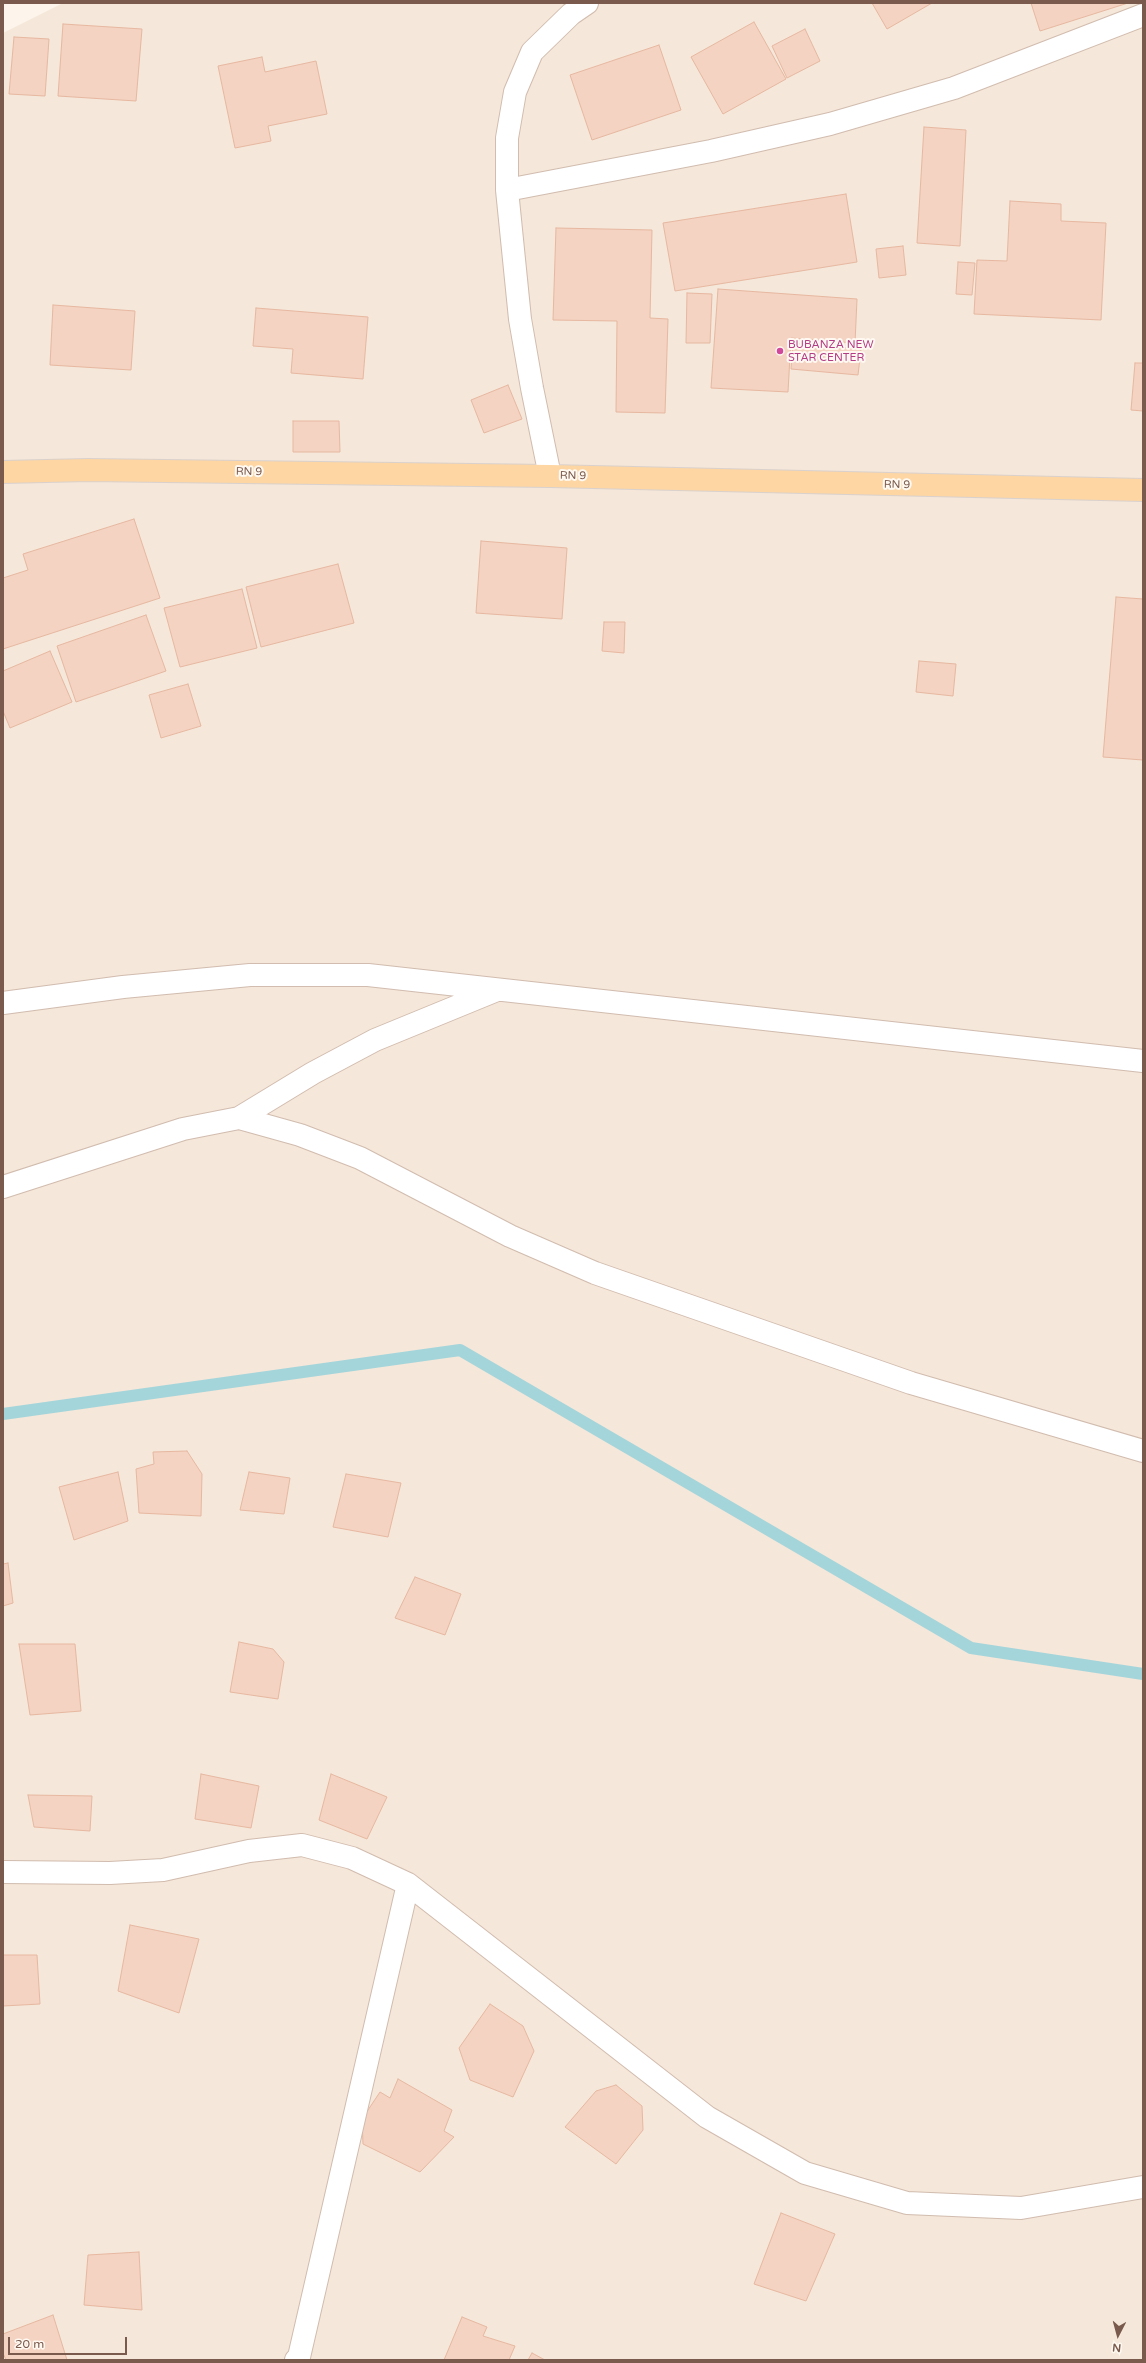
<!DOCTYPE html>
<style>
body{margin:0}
#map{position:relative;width:1146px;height:2363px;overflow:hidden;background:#fdf5eb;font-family:"Varela Round",sans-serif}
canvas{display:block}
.frame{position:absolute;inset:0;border:4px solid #7a5a4c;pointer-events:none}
.north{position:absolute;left:1098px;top:2315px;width:40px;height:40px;-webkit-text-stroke:3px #fff9f2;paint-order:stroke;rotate:186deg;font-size:11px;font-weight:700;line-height:16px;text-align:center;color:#7a5a4c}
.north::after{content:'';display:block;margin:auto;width:14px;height:18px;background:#7a5a4c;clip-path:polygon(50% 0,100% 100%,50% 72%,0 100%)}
.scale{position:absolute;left:8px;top:2337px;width:119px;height:18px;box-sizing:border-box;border:2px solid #7a5a4c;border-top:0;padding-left:5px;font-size:12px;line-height:14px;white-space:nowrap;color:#7a5a4c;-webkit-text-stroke:3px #fff9f2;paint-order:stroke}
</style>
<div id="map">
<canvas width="1146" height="2363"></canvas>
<div class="frame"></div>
<div class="north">N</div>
<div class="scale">20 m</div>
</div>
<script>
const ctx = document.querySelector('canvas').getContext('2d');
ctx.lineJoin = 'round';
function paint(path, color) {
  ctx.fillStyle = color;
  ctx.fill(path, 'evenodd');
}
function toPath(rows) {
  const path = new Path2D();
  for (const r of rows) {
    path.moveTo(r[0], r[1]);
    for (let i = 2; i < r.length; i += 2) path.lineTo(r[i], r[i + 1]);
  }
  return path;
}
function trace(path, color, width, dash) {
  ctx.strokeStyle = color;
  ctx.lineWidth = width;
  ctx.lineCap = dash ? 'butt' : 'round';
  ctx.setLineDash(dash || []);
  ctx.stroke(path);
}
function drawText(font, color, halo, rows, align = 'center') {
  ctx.font = font + ' "Varela Round",sans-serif';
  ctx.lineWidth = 4;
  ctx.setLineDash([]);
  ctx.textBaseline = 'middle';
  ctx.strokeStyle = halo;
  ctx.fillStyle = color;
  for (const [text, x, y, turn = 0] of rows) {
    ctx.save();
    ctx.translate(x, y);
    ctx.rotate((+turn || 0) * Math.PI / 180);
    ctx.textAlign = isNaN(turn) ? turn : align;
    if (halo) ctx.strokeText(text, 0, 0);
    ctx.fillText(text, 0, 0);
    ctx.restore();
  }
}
const residential = toPath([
 [63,3,1143,3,1143,2360,3,2360,3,33]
]);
const stream = toPath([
 [3,1414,460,1350,971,1648,1143,1674]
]);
const building = toPath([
 [872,3,932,3,887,29,872,3],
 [1031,3,1128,3,1040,31,1031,3],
 [754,22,786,79,723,114,691,57,754,22],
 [63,24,142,29,136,101,58,96,63,24],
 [805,29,820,61,787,78,772,46,805,29],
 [14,37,49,39,45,96,9,94,14,37],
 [659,45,681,110,592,140,570,75,659,45],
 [262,57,265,72,316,61,327,114,268,126,271,141,235,148,218,66,262,57],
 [924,127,966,130,960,246,917,243,924,127],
 [846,194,857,262,675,291,663,223,846,194],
 [1010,201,1061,204,1061,221,1106,223,1101,320,974,314,977,260,1007,261,1010,201],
 [556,228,652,230,650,318,668,319,665,413,616,412,617,321,553,320,556,228],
 [903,246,906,275,879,278,876,249,903,246],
 [958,262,975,263,972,295,956,294,958,262],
 [718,289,857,299,855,343,791,338,788,392,711,388,718,289],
 [687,293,712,294,710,343,686,343,687,293],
 [53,305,135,311,131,370,50,365,53,305],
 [256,308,368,317,363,379,291,373,293,349,253,346,256,308],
 [793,343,861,349,858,375,791,369,793,343],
 [1135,363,1143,363,1143,411,1131,410,1135,363],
 [508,385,522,419,484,433,471,400,508,385],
 [293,421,339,421,340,452,293,452,293,421],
 [134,519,160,598,3,649,3,578,28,570,23,554,134,519],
 [481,541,567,548,562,619,476,613,481,541],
 [338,564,354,623,261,647,246,587,338,564],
 [242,589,257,648,180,667,164,608,242,589],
 [1116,597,1143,599,1143,760,1103,757,1116,597],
 [146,615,166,671,76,702,57,646,146,615],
 [604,622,625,622,624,653,602,651,604,622],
 [50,651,72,702,10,728,3,711,3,671,50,651],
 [919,661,956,664,953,696,916,692,919,661],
 [188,684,201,726,161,738,149,695,188,684],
 [187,1451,202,1474,201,1516,139,1513,136,1469,154,1464,153,1452,187,1451],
 [118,1472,128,1521,74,1540,59,1487,118,1472],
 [249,1472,290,1478,284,1514,240,1510,249,1472],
 [346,1474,401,1483,388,1537,333,1527,346,1474],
 [8,1563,13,1603,3,1606,3,1564,8,1563],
 [415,1577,461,1594,445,1635,395,1618,415,1577],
 [239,1642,273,1649,284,1662,278,1699,230,1692,239,1642],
 [19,1644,75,1644,81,1711,30,1715,19,1644],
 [201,1774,259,1786,251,1828,195,1819,201,1774],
 [331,1774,387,1797,367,1839,319,1820,331,1774],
 [28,1795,92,1796,90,1831,34,1827,28,1795],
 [130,1925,199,1939,179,2013,118,1991,130,1925],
 [3,1955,37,1955,40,2004,3,2006,3,1955],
 [490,2004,523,2026,534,2051,513,2097,470,2080,459,2048,490,2004],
 [398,2079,452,2110,444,2131,454,2137,420,2172,363,2144,362,2119,380,2092,390,2098,398,2079],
 [616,2085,642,2106,643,2130,616,2164,565,2127,596,2091,616,2085],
 [781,2213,835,2234,806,2301,754,2284,781,2213],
 [139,2252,142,2310,84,2305,88,2255,139,2252],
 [53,2315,67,2360,6,2360,3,2353,3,2334,53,2315],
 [462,2317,487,2327,483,2336,515,2346,509,2360,444,2360,462,2317],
 [532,2353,545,2360,528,2360,532,2353]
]);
const minor = toPath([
 [507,190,711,151,830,124,954,88,1143,15],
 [550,476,532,388,520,319,507,190,507,138,515,92,532,52,571,14,587,3],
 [3,1003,123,987,250,975,368,975,1143,1061],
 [239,1118,313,1073,375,1040,497,990],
 [3,1187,183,1129,239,1118,300,1135,360,1158,510,1236,595,1273,911,1383,1143,1451],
 [3,1872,110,1873,163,1870,249,1851,302,1845,352,1858,408,1884,707,2117,805,2173,907,2203,1021,2208,1143,2187],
 [296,2360,299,2357,408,1884]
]);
const primary = toPath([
 [3,472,88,470,550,476,1143,490]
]);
const markers = [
 [780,351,4,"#d1479c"]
];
const hotelNames = [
 ["BUBANZA NEW",788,345],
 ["STAR CENTER",788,358]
];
const streetNames = [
 ["RN 9",249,472,1],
 ["RN 9",573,476,1],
 ["RN 9",897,485,1]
];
paint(residential, '#f5e7d9');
trace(stream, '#a4d5db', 12);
paint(building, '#f4d3c2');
trace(building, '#e7b8a1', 1);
trace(minor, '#d1bcaf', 24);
trace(primary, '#dad1cd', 24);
trace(minor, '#fff', 22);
trace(primary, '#fdd6a3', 22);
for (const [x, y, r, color] of markers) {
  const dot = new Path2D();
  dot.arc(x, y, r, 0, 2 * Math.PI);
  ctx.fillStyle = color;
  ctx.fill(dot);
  trace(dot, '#fff9f2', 1.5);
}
drawText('11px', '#b23c85', '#fff9f2', hotelNames, 'left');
drawText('11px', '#7a5a4c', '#fff9f2', streetNames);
</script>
